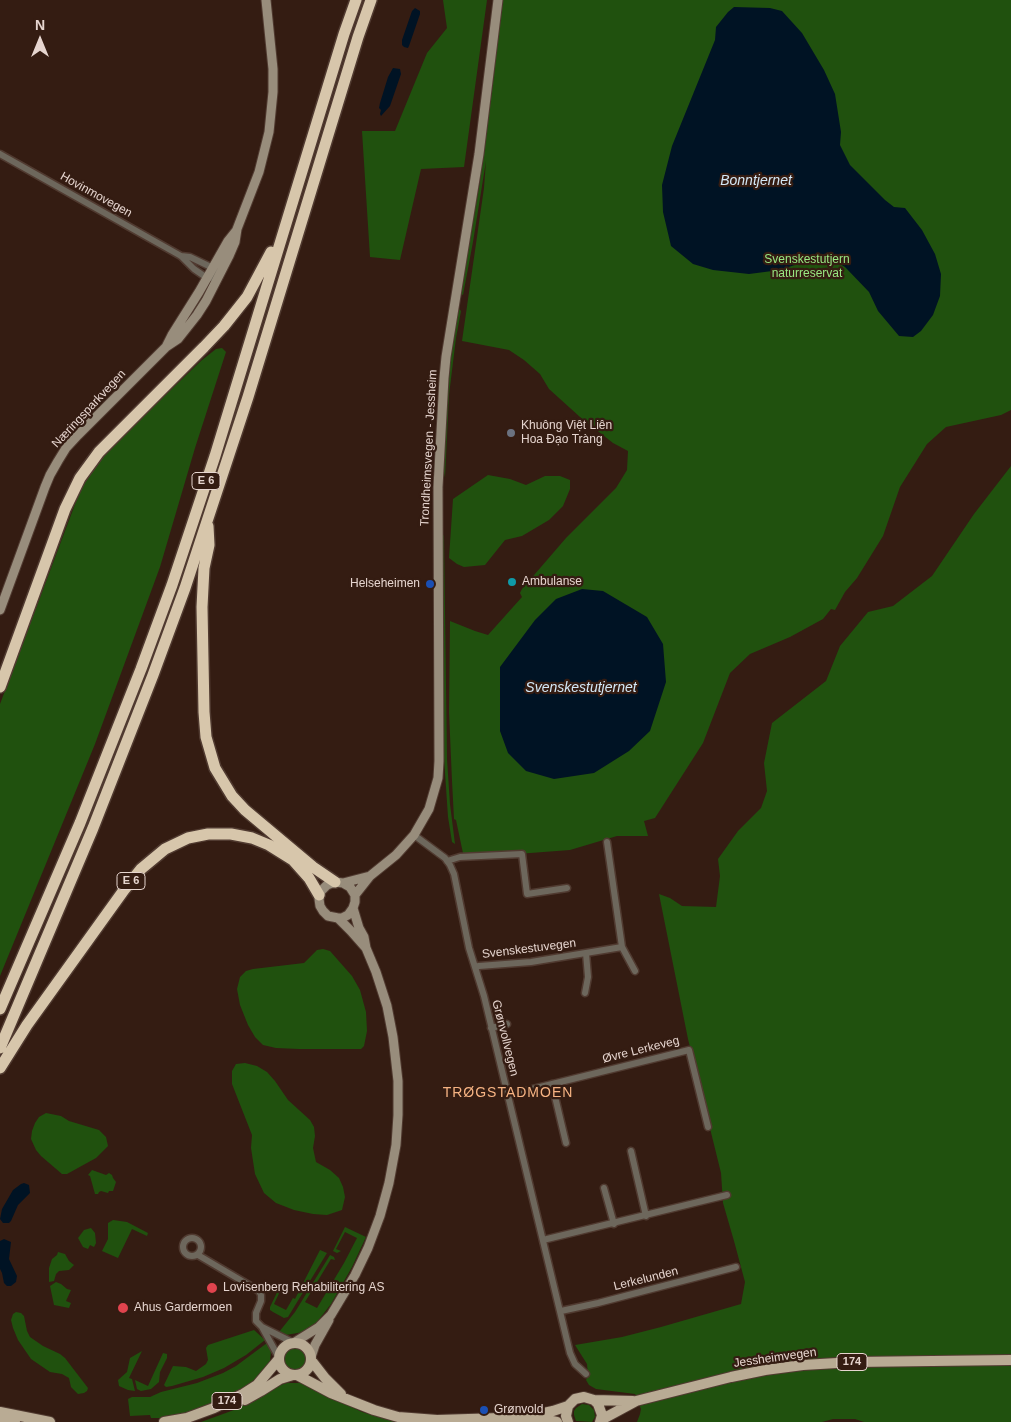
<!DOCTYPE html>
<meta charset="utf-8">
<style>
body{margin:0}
#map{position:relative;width:1011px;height:1422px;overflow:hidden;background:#341c12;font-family:Arial,sans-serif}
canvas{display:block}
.north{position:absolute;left:15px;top:15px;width:50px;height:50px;-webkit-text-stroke:4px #341c12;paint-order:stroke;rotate:0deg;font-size:14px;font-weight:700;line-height:20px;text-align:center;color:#e6d5cf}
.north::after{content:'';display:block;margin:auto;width:18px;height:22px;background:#e6d5cf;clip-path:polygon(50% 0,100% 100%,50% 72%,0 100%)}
</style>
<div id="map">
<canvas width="1011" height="1422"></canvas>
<div class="north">N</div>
</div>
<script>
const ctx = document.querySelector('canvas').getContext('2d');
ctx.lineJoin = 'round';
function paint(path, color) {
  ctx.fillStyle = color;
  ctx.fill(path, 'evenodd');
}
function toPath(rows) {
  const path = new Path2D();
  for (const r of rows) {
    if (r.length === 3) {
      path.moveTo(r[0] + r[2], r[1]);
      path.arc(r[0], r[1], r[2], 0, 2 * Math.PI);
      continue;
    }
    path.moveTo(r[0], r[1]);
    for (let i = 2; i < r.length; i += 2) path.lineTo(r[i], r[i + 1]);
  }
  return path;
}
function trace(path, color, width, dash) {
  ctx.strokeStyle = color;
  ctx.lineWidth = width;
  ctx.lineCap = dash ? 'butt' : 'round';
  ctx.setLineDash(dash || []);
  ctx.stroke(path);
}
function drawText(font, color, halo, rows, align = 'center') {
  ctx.font = font + ' Arial,sans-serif';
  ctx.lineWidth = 4.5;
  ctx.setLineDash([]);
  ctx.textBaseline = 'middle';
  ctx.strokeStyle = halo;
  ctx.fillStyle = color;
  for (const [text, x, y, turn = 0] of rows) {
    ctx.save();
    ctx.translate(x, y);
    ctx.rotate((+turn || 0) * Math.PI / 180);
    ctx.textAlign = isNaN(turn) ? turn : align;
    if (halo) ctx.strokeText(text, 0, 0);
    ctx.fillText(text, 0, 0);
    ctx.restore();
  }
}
const green = toPath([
 [443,0,487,0,464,167,421,169,400,260,370,257,362,131,395,131,427,53,447,28],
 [501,0,1011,0,1011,410,1001,415,946,427,927,444,900,487,883,536,857,578,845,592,835,610,831,609,823,619,790,637,750,654,730,673,703,743,655,818,644,821,648,836,617,836,570,850,464,858,456,820,454,819,452,781,449,712,450,621,475,631,488,635,522,597,520,593,522,589,566,538,616,488,627,470,628,451,613,443,580,417,549,389,540,374,524,360,509,350,462,341,484,188,486,161,473,242,463,295,461,294,461,292,480,181,494,75,497,24],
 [459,309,461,311,456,338,449,395,445,478,443,465,447,387,451,356,458,310],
 [222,348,226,352,195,448,160,567,95,744,0,976,0,704,80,491,92,470,113,445,202,360,216,349],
 [1011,466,1011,1422,864,1422,855,1419,833,1419,822,1422,637,1422,640,1414,641,1409,635,1394,596,1389,589,1385,586,1380,588,1376,587,1364,575,1345,622,1337,661,1327,741,1304,745,1282,734,1241,723,1203,721,1173,688,1039,659,894,670,898,682,906,716,907,720,876,718,859,738,831,761,808,767,791,764,763,772,723,826,681,840,646,868,612,893,606,932,576,974,514],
 [488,475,510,479,526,485,545,476,560,476,570,480,570,489,563,506,549,520,522,536,505,540,485,565,464,567,457,564,449,558,453,499],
 [444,535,447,759,450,804,455,844,452,842,448,817,444,758,442,536],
 [323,949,330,951,352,976,360,990,366,1012,367,1031,364,1046,361,1049,299,1049,276,1048,263,1045,255,1037,248,1025,240,1005,237,989,240,977,246,971,253,969,304,963,317,950],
 [245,1063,257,1066,267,1072,275,1081,288,1100,310,1120,314,1127,315,1136,313,1148,316,1162,330,1170,339,1178,343,1187,345,1197,342,1210,327,1215,313,1214,294,1210,276,1203,264,1193,255,1174,251,1148,252,1135,232,1084,232,1071,236,1064],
 [46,1113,61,1116,69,1121,99,1130,106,1137,108,1146,96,1158,67,1174,62,1174,41,1156,36,1150,31,1139,32,1131,35,1123,39,1117],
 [92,1170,106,1175,109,1173,112,1175,113,1178,116,1182,113,1191,109,1191,108,1193,101,1191,99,1192,98,1194,95,1194,90,1176,88,1175],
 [113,1220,127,1222,148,1233,147,1236,132,1229,118,1258,102,1251,108,1239,108,1223],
 [345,1227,366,1237,352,1267,331,1304,317,1322,303,1332,286,1335,279,1332,295,1312,330,1255,334,1257,335,1260,331,1259,305,1302,317,1308,344,1263,357,1238,345,1232,336,1249,341,1251,337,1253,333,1251],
 [91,1228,95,1233,96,1243,94,1247,90,1245,88,1249,83,1247,78,1238,84,1230],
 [320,1250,327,1253,288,1317,284,1318,273,1312,270,1310,270,1307,282,1282,284,1283,274,1304,286,1310,293,1298,295,1299],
 [58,1252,65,1254,69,1261,74,1265,69,1270,59,1271,56,1274,54,1281,49,1282,49,1268,52,1259,57,1255],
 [56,1282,61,1284,67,1289,71,1290,66,1301,71,1303,69,1308,54,1305,50,1286],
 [16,1312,21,1313,24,1316,27,1331,30,1337,43,1346,60,1354,65,1358,88,1388,87,1391,84,1393,78,1394,71,1387,69,1378,62,1374,50,1372,31,1359,18,1340,13,1328,11,1320,13,1314],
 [254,1330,265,1340,246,1355,224,1368,203,1377,172,1386,166,1387,164,1385,173,1366,186,1367,196,1371,206,1364,208,1360,206,1348,208,1345],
 [267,1343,271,1351,270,1361,267,1369,262,1376,238,1394,184,1414,165,1418,151,1418,150,1415,130,1416,128,1399,132,1397,150,1397,161,1392,197,1383,223,1373,236,1366],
 [295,1359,11],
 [142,1351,129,1378,132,1379,135,1391,128,1390,119,1386,118,1380,127,1372,130,1358],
 [163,1353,167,1354,167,1358,160,1372,159,1382,151,1389,141,1391,137,1389,135,1380,148,1386],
 [287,1383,302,1383,362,1412,396,1422,201,1422,234,1410,277,1386],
 [582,1404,589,1405,594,1410,595,1417,592,1422,576,1421,574,1415,574,1411,576,1408]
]);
const water = toPath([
 [734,7,770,8,782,11,802,33,824,70,835,94,841,132,840,145,850,165,885,200,894,207,905,208,922,230,935,254,941,274,940,296,933,315,921,331,913,337,899,336,878,311,869,292,845,267,832,259,812,259,780,270,749,274,713,270,693,264,671,246,663,212,662,185,672,146,715,40,716,27,728,12],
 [415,8,420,11,420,14,409,46,408,48,404,47,402,45,402,40,412,11],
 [393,68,400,69,401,74,390,106,381,116,380,114,381,110,379,108,380,103,388,77],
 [582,589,603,591,647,617,663,644,666,682,650,731,629,751,594,773,554,779,526,771,508,753,500,731,500,667,535,620,556,599],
 [24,1183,29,1185,30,1193,18,1205,11,1221,9,1223,3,1223,0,1219,2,1209,13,1190,21,1184],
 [4,1239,11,1242,9,1259,17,1276,16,1282,11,1286,7,1286,4,1283,2,1273,0,1269,0,1241]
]);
const street = toPath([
 [0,154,181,256],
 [181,256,190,257,213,268,219,277,207,278,194,269,181,256],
 [414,835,445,858,450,865,454,874,469,948,484,996,570,1353,575,1364,586,1374],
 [447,861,460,857,522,854,527,894,567,888],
 [622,947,635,971],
 [475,967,479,966,531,962,622,947,607,842],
 [585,993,588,977,586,953],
 [491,1028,507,1024],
 [552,1084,566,1143],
 [508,1095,689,1050,708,1127],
 [631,1151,646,1216],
 [604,1188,614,1224],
 [192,1247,9],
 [543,1240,727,1195],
 [198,1255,259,1291,261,1295,261,1301,256,1313,256,1321,262,1327,278,1356],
 [561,1311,598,1303,736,1267],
 [262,1327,292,1342]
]);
const secondary = toPath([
 [166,347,172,335,199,292,228,241,236,231],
 [0,610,45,487,50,475,58,461,66,448,78,435,166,347,178,339,197,315,206,301,229,256,235,242,237,229,259,172,269,132,273,92,273,69,266,0],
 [343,883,370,876],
 [355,895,370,876,396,855,414,835,429,809,438,778,439,761,438,487,444,378,446,357,479,154,498,0],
 [353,908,348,915,342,918,338,918,328,916,323,911,320,906,319,899,321,891,327,885,335,882,343,883,350,887,355,895,355,902,353,908,359,928,364,937,366,948],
 [295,1342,319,1327,331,1315,355,1275,368,1248,380,1216,389,1183,396,1145,398,1115,398,1081,393,1037,387,1006,376,972,366,948,351,931,338,918],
 [311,1357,315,1345,329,1320]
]);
const primary = toPath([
 [295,1359,16],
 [311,1360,325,1378,341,1394],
 [297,1375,331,1393,374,1410,398,1417,437,1420,532,1417,557,1422],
 [245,1400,261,1391,280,1379,293,1375],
 [594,1400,633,1401],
 [0,1412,50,1422],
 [532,1417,539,1414,553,1411,568,1406],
 [0,1420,15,1422],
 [601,1420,636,1401,731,1377,765,1370,803,1365,854,1362,1011,1360],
 [164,1422,187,1418,214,1408,243,1394,257,1385,278,1360],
 [568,1422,566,1416,568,1406,575,1399,584,1397,594,1400,598,1404,602,1415,600,1422]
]);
const highway = toPath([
 [208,526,209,545,204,568,202,607,204,712,206,737,215,768,232,796,245,810,313,867,335,882],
 [0,687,65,509,80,478,99,452,204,347,224,326,247,297,271,252],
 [0,1009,80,823,141,669,172,585,215,456,344,34,356,0],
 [0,1048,93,828,153,675,185,588,248,397,358,37,371,0],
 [0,1068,27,1025,124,890,141,869,165,849,188,838,208,834,231,834,252,838,269,845,293,860,309,878,319,895]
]);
const markers = [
 [511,433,5,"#6b7280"],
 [512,582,5,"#0f9aa8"],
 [430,584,5,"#1a4fb4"],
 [212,1288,6,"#e0444e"],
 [123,1308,6,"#e0444e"],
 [484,1410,5,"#1a4fb4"]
];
const shields = [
 [206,481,28],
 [131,881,28],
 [852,1362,30],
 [227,1401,30]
];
const shieldNames = [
 ["E 6",206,481],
 ["E 6",131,881],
 ["174",852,1362],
 ["174",227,1401]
];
const streetNames = [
 ["Hovinmovegen",96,195,29],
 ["Næringsparkvegen",89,409,-47],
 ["Trondheimsvegen - Jessheim",429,448,-87],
 ["Svenskestuvegen",529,949,-7],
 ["Grønvollvegen",505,1038,76],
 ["Øvre Lerkeveg",641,1050,-14],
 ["Lerkelunden",646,1279,-14],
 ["Jessheimvegen",775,1358,-8]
];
const parkNames = [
 ["Svenskestutjern",807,260],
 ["naturreservat",807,274]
];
const poiNames = [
 ["Khuông Việt Liên",521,426],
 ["Hoa Đạo Tràng",521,440],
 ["Ambulanse",522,582],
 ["Helseheimen",420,584,"right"],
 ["Lovisenberg Rehabilitering AS",223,1288],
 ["Ahus Gardermoen",134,1308],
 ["Grønvold",494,1410]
];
const waterNames = [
 ["Bonntjernet",756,181],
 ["Svenskestutjernet",581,688]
];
const neighbourhoodNames = [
 ["TRØGSTADMOEN",508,1093]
];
paint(green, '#20510e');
paint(water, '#001324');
trace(street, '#503a30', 9);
trace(secondary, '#503a30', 11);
trace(primary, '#503a30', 12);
trace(highway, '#503a30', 14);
trace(street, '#6d675c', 6);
trace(secondary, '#988d7c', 9);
trace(primary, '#b9ab94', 10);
trace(highway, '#d7c6ab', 11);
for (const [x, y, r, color] of markers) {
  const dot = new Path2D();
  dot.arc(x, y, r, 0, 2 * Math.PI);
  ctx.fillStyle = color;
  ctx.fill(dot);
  trace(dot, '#341c12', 2);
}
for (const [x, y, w] of shields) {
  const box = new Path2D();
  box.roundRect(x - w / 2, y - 8.5, w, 17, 4);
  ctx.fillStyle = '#341c12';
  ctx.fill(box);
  trace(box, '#e6d5cf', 1);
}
drawText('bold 11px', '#e6d5cf', null, shieldNames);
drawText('12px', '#e6d5cf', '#341c12', streetNames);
drawText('12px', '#99e782', '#341c12', parkNames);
drawText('12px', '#e6d5cf', '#341c12', poiNames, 'left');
drawText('italic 14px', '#d3e8f7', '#341c12', waterNames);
ctx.letterSpacing = '1px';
drawText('14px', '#f6b383', '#341c12', neighbourhoodNames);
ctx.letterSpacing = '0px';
</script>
